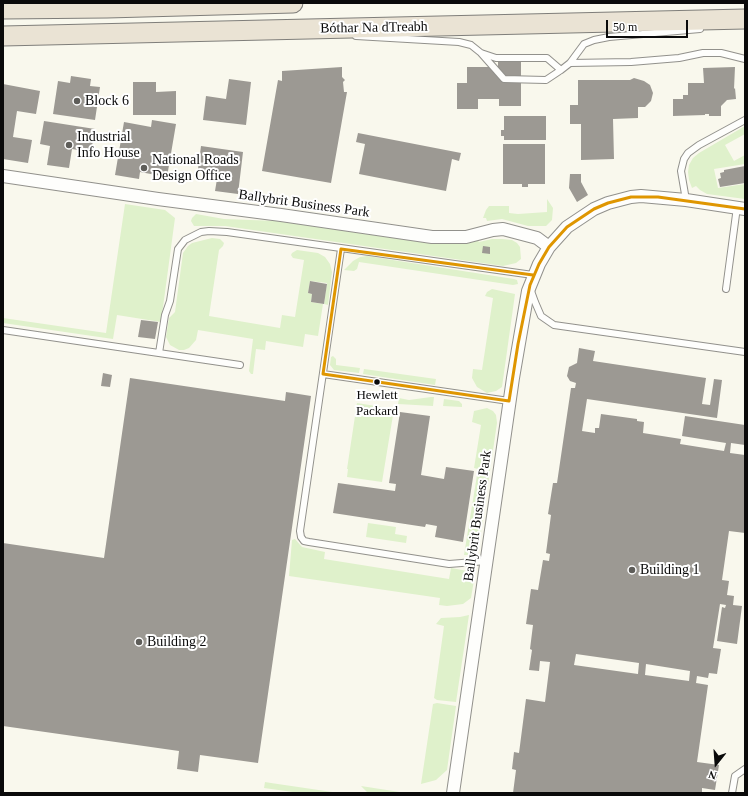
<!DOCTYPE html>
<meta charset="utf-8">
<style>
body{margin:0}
#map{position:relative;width:748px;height:796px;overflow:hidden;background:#f9f8ed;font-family:Georgia,serif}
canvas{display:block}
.frame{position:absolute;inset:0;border:4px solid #0a0a0a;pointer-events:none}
.north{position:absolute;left:696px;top:744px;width:40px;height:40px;-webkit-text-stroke:3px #fff;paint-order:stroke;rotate:197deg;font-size:11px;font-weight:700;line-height:16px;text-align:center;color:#0a0a0a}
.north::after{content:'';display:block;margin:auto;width:14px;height:18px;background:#0a0a0a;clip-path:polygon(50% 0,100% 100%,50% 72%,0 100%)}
.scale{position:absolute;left:606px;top:20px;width:82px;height:18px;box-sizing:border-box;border:2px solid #0a0a0a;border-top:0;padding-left:5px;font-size:12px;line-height:14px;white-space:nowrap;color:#0a0a0a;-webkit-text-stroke:3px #fff;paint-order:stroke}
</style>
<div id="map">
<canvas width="748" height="796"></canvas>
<div class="frame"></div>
<div class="north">N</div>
<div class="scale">50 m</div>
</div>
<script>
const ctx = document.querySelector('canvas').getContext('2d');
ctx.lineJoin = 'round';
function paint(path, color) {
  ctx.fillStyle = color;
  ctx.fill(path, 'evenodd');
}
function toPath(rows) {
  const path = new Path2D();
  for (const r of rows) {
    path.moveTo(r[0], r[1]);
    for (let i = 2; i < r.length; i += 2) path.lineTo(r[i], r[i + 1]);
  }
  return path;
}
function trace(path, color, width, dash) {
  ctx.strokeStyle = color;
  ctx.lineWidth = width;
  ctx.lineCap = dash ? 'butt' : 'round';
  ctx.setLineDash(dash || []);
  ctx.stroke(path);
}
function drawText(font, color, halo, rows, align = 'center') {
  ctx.font = font + ' Georgia,serif';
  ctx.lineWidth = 4;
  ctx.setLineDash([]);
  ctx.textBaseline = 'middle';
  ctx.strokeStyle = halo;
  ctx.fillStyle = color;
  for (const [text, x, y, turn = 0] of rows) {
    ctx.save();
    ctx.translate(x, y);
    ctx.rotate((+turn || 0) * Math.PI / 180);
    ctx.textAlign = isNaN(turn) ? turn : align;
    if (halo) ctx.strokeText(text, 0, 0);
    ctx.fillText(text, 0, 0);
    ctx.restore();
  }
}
const green = toPath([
 [745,126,745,134,725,145,734,161,745,155,745,164,714,169,718,188,745,184,745,199,707,194,700,190,696,186,692,188,689,180,688,172,689,165,693,158,699,153],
 [547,199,553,208,552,220,546,226,528,226,502,219,487,221,486,218,483,218,486,210,489,206,509,206,509,213,518,214,547,212],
 [125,204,165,210,175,218,161,322,117,315,113,339,3,323,3,318,106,333],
 [196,214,224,219,277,221,422,242,460,243,469,242,477,239,479,242,492,239,502,239,512,240,517,243,520,247,521,259,516,263,503,266,225,226,194,226,191,221,192,218],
 [212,238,220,239,224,243,223,246,219,250,209,316,280,328,282,315,295,317,304,260,293,258,291,255,292,253,297,250,318,253,325,257,330,264,332,272,328,305,324,304,327,283,310,281,308,293,312,294,311,302,323,304,318,336,305,334,303,347,266,341,265,350,256,349,253,374,251,374,249,371,253,339,198,330,196,340,189,348,184,350,179,350,170,345,166,337,169,318,175,312,183,253,188,246,192,243],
 [367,256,514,279,517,280,518,284,513,285,359,262,357,269,354,271,344,270,353,261,360,257],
 [492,289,515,294,502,387,496,391,487,393,477,387,472,378,473,369,482,370,493,298,485,296,487,292],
 [333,356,336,359,336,365,360,368,359,373,334,370,330,365,331,357],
 [364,369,436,379,435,385,363,374],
 [431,397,434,397,433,406,398,404,399,398,409,400],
 [444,399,459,401,462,404,462,407,443,406],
 [357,403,394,409,382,482,347,477,348,469,347,469],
 [487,408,493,411,496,415,497,423,479,546,471,555,464,555,478,469,474,468,481,425,472,422,474,411],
 [368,523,396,527,395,534,407,536,406,543,366,537],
 [295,539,302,547,325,552,324,559,449,579,451,568,473,572,475,574,471,598,463,604,447,606,439,605,440,598,289,576,292,540],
 [469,615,456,702,437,700,434,698,444,626,436,624,441,618,460,617],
 [437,703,456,706,447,770,436,780,421,784,433,704],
 [265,782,271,783,339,793,300,793,264,788],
 [361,786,406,793,368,793]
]);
const building = toPath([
 [498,61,521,62,521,106,499,106,499,99,478,99,478,109,457,109,457,83,467,83,467,67,498,67],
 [342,67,342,77,345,80,343,82,344,92,347,92,331,183,262,171,278,80,282,81,282,71],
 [735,67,734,89,735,88,736,99,727,100,721,106,721,116,709,116,709,114,705,114,705,115,673,116,673,99,683,99,683,95,688,95,688,83,704,83,703,68],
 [71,76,91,79,90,86,100,87,95,120,53,114,58,81,70,83],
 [634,78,644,81,650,85,653,93,651,101,645,107,638,107,638,118,613,119,614,159,581,160,581,124,570,124,570,105,578,105,578,80,630,80],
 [229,79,251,82,246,125,203,120,206,96,226,99],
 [133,82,156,82,156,92,176,91,176,115,133,115],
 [3,84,40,91,36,114,17,111,13,137,32,140,28,163,3,159],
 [504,116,546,116,546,140,504,140,504,136,501,136,501,130,504,130],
 [152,120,176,124,167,177,140,172,139,179,115,175,124,122,151,127],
 [44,121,95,129,91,152,72,149,69,168,47,165,50,146,40,144],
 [358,133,461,153,459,161,452,159,446,191,359,174,365,144,356,142],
 [503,144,545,144,545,184,528,184,528,187,522,187,522,184,503,184],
 [201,146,243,152,238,194,215,191,217,179,209,171,198,169],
 [745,166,745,183,720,187,718,179,721,178,720,173,724,172,724,170],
 [570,174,581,174,581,182,588,195,577,202,569,188],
 [483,246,490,247,490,254,482,253],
 [310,281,327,284,324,304,311,302,312,294,308,293],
 [141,320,158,322,155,339,138,337],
 [579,348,595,351,593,361,706,378,702,404,710,405,714,379,722,380,717,418,587,399,582,431,595,433,595,428,599,428,601,414,637,419,637,421,644,422,643,433,681,439,680,444,724,451,726,443,682,436,685,416,745,425,745,445,731,443,730,453,745,455,745,533,729,531,722,580,729,581,727,595,734,596,733,605,742,606,737,644,717,641,722,607,725,608,726,605,720,604,713,648,721,649,717,674,709,673,708,678,697,676,696,683,708,685,697,762,719,765,715,790,702,788,702,793,513,793,516,770,512,769,514,752,519,753,526,699,545,702,550,662,540,661,539,671,529,670,532,650,530,649,533,625,526,624,531,589,538,590,543,560,549,561,550,554,546,553,551,515,548,514,553,483,557,483,571,388,575,388,576,383,570,381,567,376,569,367,577,363],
 [576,654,639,663,638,674,574,665],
 [646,664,690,671,689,681,645,675],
 [103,373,112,375,110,387,101,386],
 [130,378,285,401,286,392,311,396,258,763,200,755,198,772,177,769,179,751,3,726,3,543,104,558],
 [369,396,379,397,379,401,369,399],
 [400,412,430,416,421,475,444,479,446,467,474,471,463,542,435,537,437,526,426,524,425,527,333,513,338,483,395,491,396,484,389,483]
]);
const service = toPath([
 [356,36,459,42,471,45,481,53,496,58,547,58,561,70,570,63,584,44,594,40,609,37,700,29],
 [481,53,504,79,546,80,561,70],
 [570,63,631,62,679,58,703,53,721,53,745,59],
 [686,200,681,171,684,159,688,153,699,145,745,120],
 [341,249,300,531,301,537,304,541,309,542,449,564,487,561],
 [726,289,737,207],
 [531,291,535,302,541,316,554,325,745,352],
 [3,330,240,365],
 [159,353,165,315,170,301,178,249,185,240,201,232,209,231,227,232,533,275],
 [323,374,509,401],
 [732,793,735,776,745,769]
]);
const minor = toPath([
 [3,176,158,199,281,215,432,237,466,237,493,230,503,229,537,238,549,247],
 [453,793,513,378,528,291,539,264,549,247,567,227,594,209,608,203,631,197,641,196,686,200,745,209]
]);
const trunk = toPath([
 [3,9,107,8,293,3],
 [3,36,745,19]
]);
const bus1 = toPath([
 [323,374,341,249,533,275],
 [323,374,509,401],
 [509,401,518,344,530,285,539,264,549,247,567,227,594,209,608,203,631,197,658,197,745,209]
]);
const markers = [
 [77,101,4,"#5e5d59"],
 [69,145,4,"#5e5d59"],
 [144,168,4,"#5e5d59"],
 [377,382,3.5,"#0a0a0a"],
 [632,570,4,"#5e5d59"],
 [139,642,4,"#5e5d59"]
];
const busNames = [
 ["Hewlett",377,396],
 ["Packard",377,412]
];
const streetNames = [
 ["Bóthar Na dTreabh",374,28,-1],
 ["Ballybrit Business Park",304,204,8],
 ["Ballybrit Business Park",478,516,-82]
];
const poiNames = [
 ["Block 6",85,101],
 ["Industrial",77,137],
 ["Info House",77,153],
 ["National Roads",152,160],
 ["Design Office",152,176],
 ["Building 1",640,570],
 ["Building 2",147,642]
];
paint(green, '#dff1cb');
paint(building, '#9c9993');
trace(service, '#92918c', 8);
trace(minor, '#92918c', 14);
trace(trunk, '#7f7e7a', 21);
trace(service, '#fefefc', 6);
trace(minor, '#fefefc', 12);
trace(trunk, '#eae3d4', 19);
trace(bus1, '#df9601', 3);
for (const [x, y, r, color] of markers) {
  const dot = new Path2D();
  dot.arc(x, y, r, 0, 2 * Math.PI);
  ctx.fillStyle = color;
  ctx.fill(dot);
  trace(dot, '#fff', 1.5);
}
drawText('13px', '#0a0a0a', '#fff', busNames);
drawText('14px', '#0a0a0a', '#fff', streetNames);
drawText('14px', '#0a0a0a', '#fff', poiNames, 'left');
</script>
